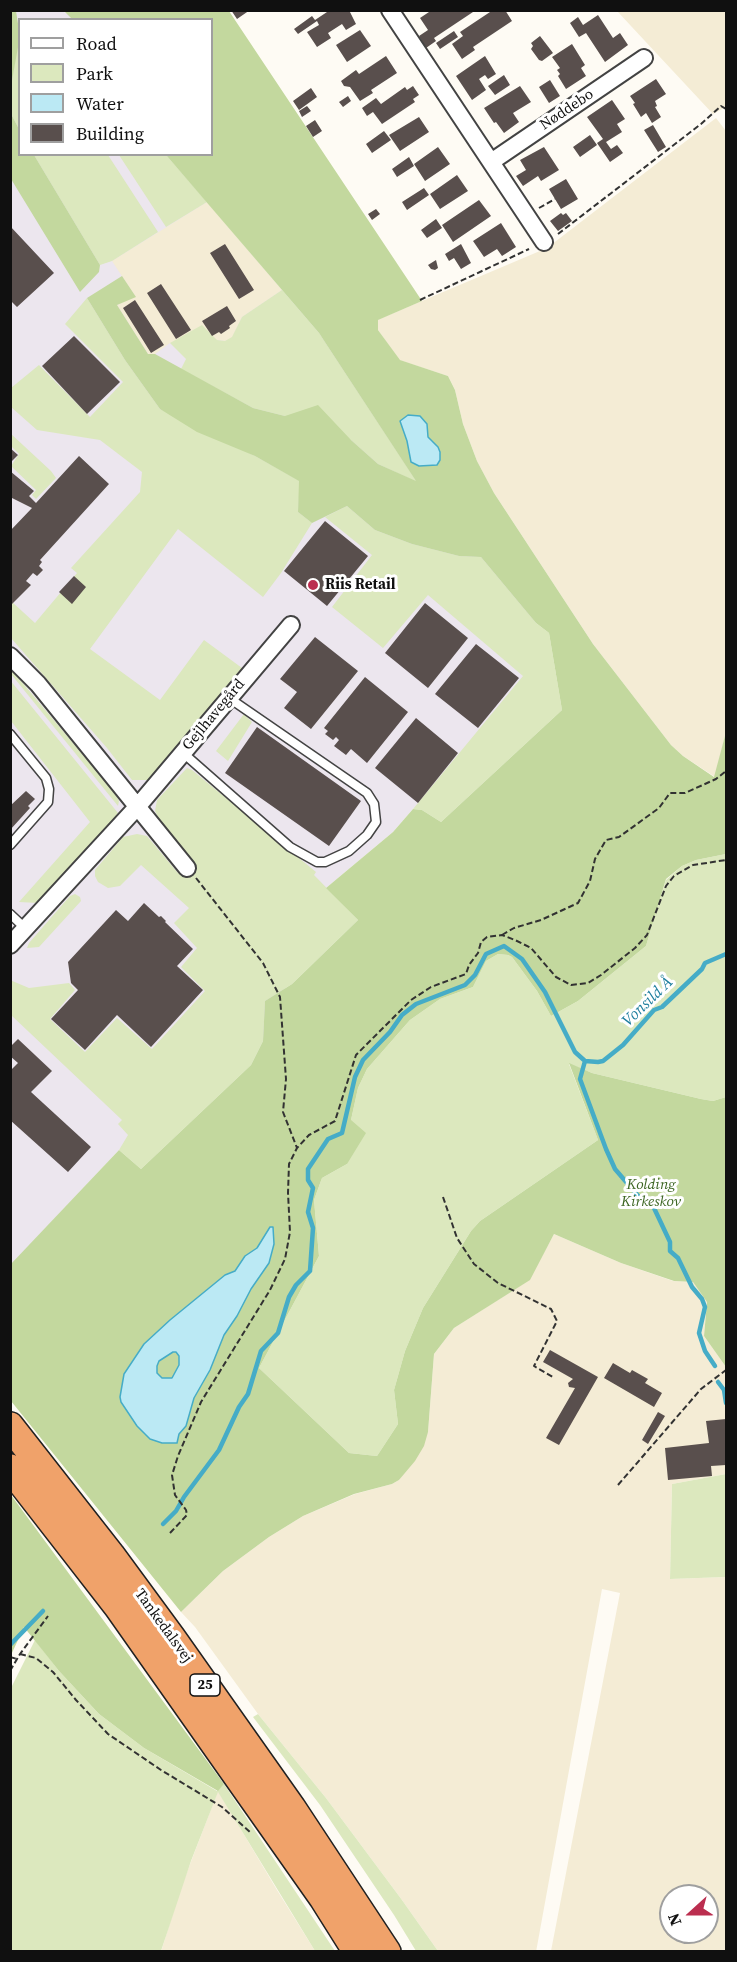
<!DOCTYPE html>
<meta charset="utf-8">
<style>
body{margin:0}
#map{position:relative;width:737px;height:1962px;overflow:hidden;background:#fefbf4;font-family:"Source Serif 4",serif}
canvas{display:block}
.frame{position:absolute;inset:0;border:12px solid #101010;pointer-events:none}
.legend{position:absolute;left:18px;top:18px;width:195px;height:138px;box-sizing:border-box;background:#fff;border:2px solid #9f9f9f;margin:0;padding:8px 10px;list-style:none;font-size:18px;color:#101010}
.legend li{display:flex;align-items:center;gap:12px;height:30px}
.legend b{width:30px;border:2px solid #9f9f9f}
.north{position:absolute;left:659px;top:1884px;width:60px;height:60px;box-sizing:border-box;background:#fff;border:2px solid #9f9f9f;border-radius:50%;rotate:249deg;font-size:16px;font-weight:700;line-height:24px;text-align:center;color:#101010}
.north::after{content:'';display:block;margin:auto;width:21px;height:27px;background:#bb2e4f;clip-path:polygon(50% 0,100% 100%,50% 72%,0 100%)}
</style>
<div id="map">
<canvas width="737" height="1962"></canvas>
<div class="frame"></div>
<ul class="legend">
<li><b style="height:8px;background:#fff"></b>Road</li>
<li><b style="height:16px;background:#dce8be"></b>Park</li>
<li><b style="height:16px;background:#bbe9f4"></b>Water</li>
<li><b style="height:16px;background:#594f4d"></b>Building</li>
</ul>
<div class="north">N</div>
</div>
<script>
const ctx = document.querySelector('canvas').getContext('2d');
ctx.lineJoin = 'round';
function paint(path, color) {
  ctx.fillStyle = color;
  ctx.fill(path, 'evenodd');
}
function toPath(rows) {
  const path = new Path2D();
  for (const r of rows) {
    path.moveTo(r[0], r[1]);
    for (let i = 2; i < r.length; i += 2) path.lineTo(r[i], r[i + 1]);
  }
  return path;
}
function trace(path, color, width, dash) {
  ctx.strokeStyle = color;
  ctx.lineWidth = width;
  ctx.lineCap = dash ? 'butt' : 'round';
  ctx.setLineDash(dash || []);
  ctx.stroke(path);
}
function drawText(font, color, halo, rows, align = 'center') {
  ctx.font = font + ' "Source Serif 4",serif';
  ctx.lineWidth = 6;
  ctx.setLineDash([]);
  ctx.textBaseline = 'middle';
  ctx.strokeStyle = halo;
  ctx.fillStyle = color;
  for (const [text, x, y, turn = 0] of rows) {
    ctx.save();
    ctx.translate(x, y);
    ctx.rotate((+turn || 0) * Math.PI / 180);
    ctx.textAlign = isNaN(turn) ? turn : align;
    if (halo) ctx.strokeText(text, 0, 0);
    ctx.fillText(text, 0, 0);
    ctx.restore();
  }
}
const industrial = toPath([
 [57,10,67,13,72,19,20,20,20,154,166,155,319,333,536,623,562,710,413,809,393,832,326,888,263,1041,119,1150,11,1265,10,11]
]);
const farmland = toPath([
 [617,11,726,11,726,107,713,114],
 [716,118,726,131,726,732,715,777,683,756,671,745,593,644,494,493,477,461,463,424,455,390,448,376,399,360,378,330,377,320,547,248],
 [207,202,282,290,242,317,232,338,225,341,217,340,170,343,155,354,148,354,117,305,135,296,112,261],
 [554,1234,621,1263,673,1281,693,1282,707,1301,704,1336,726,1367,726,1474,672,1484,670,1579,726,1577,726,1951,551,1951,620,1593,602,1589,536,1952,438,1951,402,1900,326,1798,258,1714,195,1627,181,1612,223,1571,269,1537,303,1516,355,1494,392,1484,399,1480,428,1432,434,1354,454,1328,529,1280],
 [671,1896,707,1896,707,1932,671,1932],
 [218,1791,277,1890,315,1951,161,1952,179,1893]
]);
const green = toPath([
 [19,36,19,129,11,114,11,86],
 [34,155,108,155,158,232,112,261,100,265],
 [119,155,166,155,207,202,166,227],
 [282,290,319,333,417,482,378,464,351,440,285,416,253,408,181,369,186,359,170,343,202,325,217,340,225,341,232,337,242,317],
 [87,298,125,360,160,409,255,456,300,481,298,512,312,523,281,573,263,597,178,529,90,649,160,700,204,640,242,668,149,780,132,780,107,748,11,638,11,601,35,623,77,573,71,568,140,492,142,472,100,440,37,430,11,407,11,388,39,365,90,417,123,382,65,324],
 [10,433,51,471,56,478,36,499,32,495,36,490,11,466,19,454,11,446],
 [347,506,375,530,412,544,459,556,481,557,536,623,549,633,562,710,441,822,422,810,413,809,523,676,428,595,383,648,332,607,372,555,325,517],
 [11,669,115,793,119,801,118,806,11,674],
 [10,680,118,813,110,824,38,903,19,902,90,822,11,721],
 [244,714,252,722,228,761,216,751],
 [187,768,192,770,316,872,314,875,358,920,292,984,265,1001,263,1041,251,1065,141,1169,119,1150,128,1135,118,1124,122,1120,11,1015,10,980,29,988,69,983,75,990,50,1019,85,1052,117,1018,152,1049,205,991,181,967,197,948,174,923,189,908,141,865,120,886,108,888,98,882,95,876,95,870,123,837,137,834,147,836,178,873,192,863,161,823,155,811,157,800],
 [726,854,726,1097,713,1101,701,1099,592,1073,569,1064,598,1140,480,1221,471,1231,423,1308,405,1351,394,1390,398,1424,377,1456,349,1453,259,1368,319,1256,314,1200,322,1178,347,1164,351,1120,358,1088,367,1069,410,1020,440,999,473,987,486,961,498,954,508,955,512,957,537,991,551,1016,578,1001,646,946,666,880,682,866,696,860],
 [75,894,80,897,81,901,39,947,27,948,29,943,70,896],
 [726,1474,726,1577,670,1579,672,1484],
 [35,1640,59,1671,99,1714,144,1748,217,1791,224,1784,335,1951,315,1951,218,1792,191,1861,161,1951,11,1951,10,1690],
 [258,1714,326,1798,402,1900,438,1951,416,1951,394,1915,320,1805,253,1717]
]);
const forest = toPath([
 [11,10,16,11,20,36,11,86],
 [64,11,229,11,422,301,378,320,378,330,400,360,448,376,455,390,463,424,477,461,494,493,593,644,671,745,683,756,714,777,726,732,726,854,696,860,682,866,666,879,646,946,578,1001,551,1016,537,991,512,957,508,955,498,954,486,961,473,987,440,999,410,1020,367,1069,358,1088,351,1120,366,1133,347,1164,322,1178,314,1200,319,1256,259,1368,349,1453,377,1456,398,1424,394,1390,405,1351,423,1308,471,1231,480,1221,598,1140,569,1063,592,1073,701,1099,713,1101,726,1097,726,1367,704,1336,707,1302,693,1282,674,1281,621,1263,554,1234,530,1280,454,1328,434,1354,428,1432,424,1446,415,1461,399,1480,392,1484,354,1494,303,1516,269,1537,223,1571,181,1612,11,1401,10,1265,119,1150,141,1169,251,1065,263,1041,265,1001,292,984,358,920,326,888,393,832,413,809,422,810,441,822,562,710,549,633,536,623,481,557,459,556,412,544,375,530,347,506,312,523,298,512,299,481,255,456,197,432,160,409,125,360,87,298,122,276,136,297,117,305,148,354,155,354,253,408,285,416,318,405,351,440,378,464,416,481,319,333,166,155,212,154,212,20,72,19],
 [11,114,19,129,20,154,34,155,100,265,99,272,80,292,11,179],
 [11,1495,224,1784,218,1791,144,1748,99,1714,59,1671,24,1627,11,1655]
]);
const water = toPath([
 [408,415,420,416,427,424,428,437,438,447,440,452,440,460,437,465,419,466,411,462,407,441,400,421,408,415],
 [270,1227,273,1227,274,1244,269,1263,251,1289,237,1316,224,1335,210,1370,194,1398,186,1426,179,1434,177,1443,162,1443,150,1439,137,1426,121,1402,120,1397,124,1374,144,1344,170,1320,225,1275,235,1271,245,1256,257,1248,270,1227],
 [173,1352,176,1352,179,1356,179,1365,172,1378,162,1378,157,1373,157,1366,159,1361,173,1352]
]);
const stream = toPath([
 [585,1061,580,1079,606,1149,615,1169,639,1197,654,1208,670,1242,670,1251,678,1258,692,1287,702,1299,705,1307,699,1333,705,1351,715,1366],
 [718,1382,724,1390,726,1403],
 [163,1524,176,1511,184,1497,219,1450,239,1407,248,1394,261,1351,278,1333,289,1297,296,1285,310,1271,313,1228,308,1212,313,1188,308,1180,308,1169,328,1139,342,1133,355,1077,363,1060,390,1032,402,1015,416,1004,465,985,475,975,486,954,504,946,522,959,545,992,575,1052,585,1061,598,1062,603,1061,623,1045,654,1010,662,1007,702,969,705,963,726,954],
 [10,1645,43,1611]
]);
const building = toPath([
 [231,10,250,10,237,19],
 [330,10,349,10,356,24,346,30,342,24,328,33,331,38,317,47,307,32,319,25,317,21,298,34,294,29,312,16,315,20],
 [432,10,450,11,476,10,434,38,436,41,426,48,419,36,428,30,420,18],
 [493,10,505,10,512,21,473,47,475,50,462,59,452,44,463,36,460,32],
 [598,15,613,38,620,33,628,45,605,62,586,33,579,37,570,23,578,17,583,25],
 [360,30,371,46,347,62,336,45],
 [454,31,458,37,440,49,436,43],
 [540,36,553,53,542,61,539,60,531,49,533,46,531,43],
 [572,44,585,65,581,68,586,76,566,89,558,76,560,74,557,70,560,68,552,57],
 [386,56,397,73,371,90,373,93,360,101,350,87,344,86,341,81,356,70,359,74],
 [485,56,496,74,488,79,485,75,479,79,486,90,472,100,456,76],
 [504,75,510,85,495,95,488,86],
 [656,79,666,94,655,101,657,106,655,107,661,117,652,123,646,113,641,117,633,104,635,103,630,96],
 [550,80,560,96,549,103,539,87],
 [413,86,419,95,413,99,415,102,382,124,373,112,367,116,362,108,376,98,381,104,405,87,407,90],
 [520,86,531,102,513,113,519,122,504,133,496,122,494,123,484,108],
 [311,88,317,97,299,110,293,101],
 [348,96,351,101,343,107,339,102],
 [612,100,625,119,617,124,622,132,606,142,611,149,617,145,623,153,610,162,597,143,603,139,587,117],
 [307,106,311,111,302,117,299,111],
 [419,117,429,132,400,151,389,135],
 [315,120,322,131,313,137,306,126],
 [653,125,666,147,658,152,644,130],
 [384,131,391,140,372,153,366,144],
 [590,135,597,145,580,157,573,147],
 [438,147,450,164,425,181,414,164],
 [544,147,559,170,541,181,538,176,523,186,516,176,526,170,520,160],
 [409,157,414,166,397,177,392,169],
 [457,175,468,191,440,209,430,194],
 [566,179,578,199,561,209,549,189],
 [424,188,429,195,407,210,402,202],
 [479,200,491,216,453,242,442,225],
 [376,209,380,214,372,220,368,214],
 [561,213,563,215,566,213,572,221,558,231,550,221],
 [436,219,442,228,427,238,421,230],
 [501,223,516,247,502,256,497,249,484,257,473,241],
 [10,226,54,273,17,307,10,300],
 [225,244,254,290,239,299,210,253],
 [461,244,471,263,461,269,454,258,449,261,445,254],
 [436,260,438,268,435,270,431,269,428,265],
 [161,284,191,330,176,339,147,293],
 [135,300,164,345,151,353,123,308],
 [227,306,236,321,229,326,230,328,221,334,219,332,212,336,202,321],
 [74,336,120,382,87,414,42,366],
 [10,448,18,455,10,463],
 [79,456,109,484,40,560,42,562,39,566,43,570,37,576,33,573,26,581,31,585,12,604,10,602,10,531,32,508,10,497,10,471,34,491,29,496,36,503],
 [325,521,368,556,327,606,284,571],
 [74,576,86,587,72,604,59,592],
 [425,603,468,638,428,688,385,653],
 [315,637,358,671,311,729,284,708,297,692,280,679],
 [476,644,519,678,478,728,435,694],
 [365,677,408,712,367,763,351,749,346,755,334,746,339,740,336,737,333,740,325,734,328,731,324,728],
 [416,718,458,753,418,803,375,768],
 [257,727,361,801,329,846,225,773],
 [26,791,35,799,28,806,30,808,10,830,10,806],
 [144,903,159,917,161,916,166,921,165,922,193,949,177,966,203,990,151,1047,117,1015,85,1050,51,1019,78,990,71,983,68,962,116,910,128,921],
 [18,1039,52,1071,31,1092,91,1147,68,1172,10,1120,10,1071,18,1063,10,1056,10,1047],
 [550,1350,598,1377,559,1445,546,1438,575,1388,569,1387,568,1383,573,1379,543,1362],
 [613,1363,630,1373,632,1370,648,1379,645,1383,662,1393,654,1407,604,1378],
 [658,1412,665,1416,648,1444,642,1440],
 [726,1419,726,1465,711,1466,712,1476,668,1480,665,1448,709,1443,706,1421]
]);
const path = toPath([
 [539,208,555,199],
 [558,234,701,124,721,106,726,109],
 [420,300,529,249],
 [196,878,263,963,280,997,286,1079,283,1112,297,1148],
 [502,935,514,928,541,920,578,903,590,881,595,859,606,840,619,837,659,808,670,793,685,793,716,779,726,771],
 [443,1197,457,1238,474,1264,498,1283,551,1309,557,1321,534,1366,553,1377],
 [618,1485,701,1389,726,1370],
 [170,1533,187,1515,186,1510,175,1495,172,1475,178,1456,201,1402,270,1290,285,1259,290,1232,288,1193,289,1164,297,1148,309,1135,335,1121,356,1055,411,1000,431,987,466,974,469,965,478,953,481,942,487,937,502,935,515,940,531,948,556,977,571,985,588,983,601,975,635,948,647,935,666,886,674,876,693,865,726,860],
 [20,1654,36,1658,53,1672,76,1700,108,1734,161,1770,222,1807,251,1833],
 [10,1657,17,1659],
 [10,1671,20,1654,48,1616]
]);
const service = toPath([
 [10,734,46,778,49,789,48,802,10,845],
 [182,752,290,847,317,862,325,862,349,851,367,835,376,822,374,804,367,793,229,698],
 [10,914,26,929]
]);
const minor = toPath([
 [390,10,544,242],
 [491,162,644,58],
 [10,656,38,684,187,868],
 [10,945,138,806,291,625]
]);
const trunk = toPath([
 [10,1426,111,1555,172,1638,292,1808,387,1952],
 [10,1468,118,1607,323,1898,357,1952]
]);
const markers = [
 [313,585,6,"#bb2e4f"]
];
const shields = [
 [205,1685,30]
];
const shieldNames = [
 ["25",205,1685]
];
const streetNames = [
 ["Nøddebo",567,110,-34],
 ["Gejlhavegård",214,715,-50],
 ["Tankedalsvej",163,1626,54]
];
const poiNames = [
 ["Riis Retail",325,585]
];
const parkNames = [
 ["Kolding",651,1185],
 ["Kirkeskov",651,1202]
];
const waterNames = [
 ["Vonsild Å",648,1002,-44]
];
paint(industrial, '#ece6ee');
paint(farmland, '#f4ecd5');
paint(green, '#dce8be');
paint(forest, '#c3d89e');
paint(water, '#bbe9f4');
trace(water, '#45acc7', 1.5);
trace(stream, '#45acc7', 4.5);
paint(building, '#594f4d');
trace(service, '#434343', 11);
trace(minor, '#434343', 20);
trace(trunk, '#212121', 30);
trace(path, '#323232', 2, [6, 3]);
trace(service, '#fff', 8);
trace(minor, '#fff', 16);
trace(trunk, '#f0a26a', 27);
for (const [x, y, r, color] of markers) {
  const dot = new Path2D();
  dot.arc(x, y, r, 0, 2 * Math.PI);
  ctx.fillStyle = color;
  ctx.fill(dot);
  trace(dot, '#fff', 2);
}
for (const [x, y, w] of shields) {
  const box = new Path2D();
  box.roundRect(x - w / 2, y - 11, w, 22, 4.5);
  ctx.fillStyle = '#fff';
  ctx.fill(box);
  trace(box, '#101010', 1.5);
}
drawText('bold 14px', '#101010', null, shieldNames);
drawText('15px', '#101010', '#fff', streetNames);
drawText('bold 15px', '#101010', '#fff', poiNames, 'left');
drawText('italic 15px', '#3d6623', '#fff', parkNames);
drawText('italic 16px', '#1e7e9e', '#fff', waterNames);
</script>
